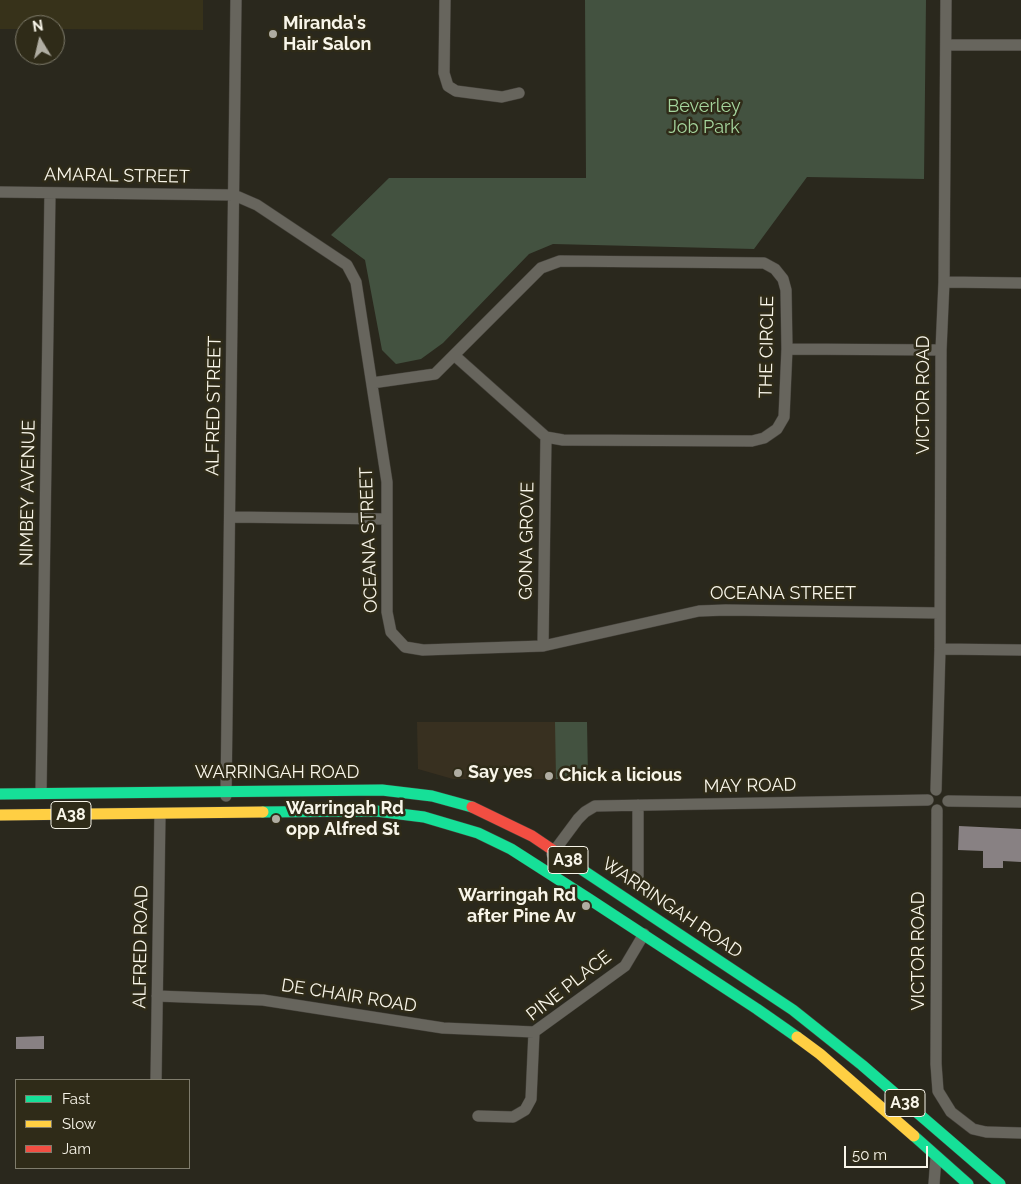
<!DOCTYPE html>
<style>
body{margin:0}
#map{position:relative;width:1021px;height:1184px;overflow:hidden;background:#2a281d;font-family:Raleway,sans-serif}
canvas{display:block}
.legend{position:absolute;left:15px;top:1079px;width:175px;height:90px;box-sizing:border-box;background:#2f2b18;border:1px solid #7f7c6c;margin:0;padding:6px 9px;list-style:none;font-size:15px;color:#f8f5e9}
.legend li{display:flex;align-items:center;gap:10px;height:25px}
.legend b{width:25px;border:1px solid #7f7c6c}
.north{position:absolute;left:15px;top:15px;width:50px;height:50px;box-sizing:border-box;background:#2f2b18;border:1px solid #7f7c6c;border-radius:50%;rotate:351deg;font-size:14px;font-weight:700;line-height:20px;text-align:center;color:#f8f5e9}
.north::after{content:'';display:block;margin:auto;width:18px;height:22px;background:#b0ada2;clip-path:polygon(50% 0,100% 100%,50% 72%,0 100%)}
.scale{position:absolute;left:844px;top:1146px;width:84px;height:22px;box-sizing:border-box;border:2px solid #f8f5e9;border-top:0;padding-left:6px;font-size:15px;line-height:18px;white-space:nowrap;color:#f8f5e9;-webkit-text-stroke:4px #2f2b18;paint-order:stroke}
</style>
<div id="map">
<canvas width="1021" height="1184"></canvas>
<ul class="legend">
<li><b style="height:6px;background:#16e098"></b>Fast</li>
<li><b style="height:6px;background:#ffcf43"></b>Slow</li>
<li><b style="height:6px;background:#f24e42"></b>Jam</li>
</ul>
<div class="north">N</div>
<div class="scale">50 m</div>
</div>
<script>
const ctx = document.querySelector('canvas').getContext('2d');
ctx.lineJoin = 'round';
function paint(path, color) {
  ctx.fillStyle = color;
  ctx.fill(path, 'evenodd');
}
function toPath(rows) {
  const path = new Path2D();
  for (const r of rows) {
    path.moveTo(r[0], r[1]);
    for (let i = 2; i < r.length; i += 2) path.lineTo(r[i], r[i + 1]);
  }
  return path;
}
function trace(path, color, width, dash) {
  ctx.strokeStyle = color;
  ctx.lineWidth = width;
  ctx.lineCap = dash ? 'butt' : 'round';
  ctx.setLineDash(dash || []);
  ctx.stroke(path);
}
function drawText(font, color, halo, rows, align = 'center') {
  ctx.font = font + ' Raleway,sans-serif';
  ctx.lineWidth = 5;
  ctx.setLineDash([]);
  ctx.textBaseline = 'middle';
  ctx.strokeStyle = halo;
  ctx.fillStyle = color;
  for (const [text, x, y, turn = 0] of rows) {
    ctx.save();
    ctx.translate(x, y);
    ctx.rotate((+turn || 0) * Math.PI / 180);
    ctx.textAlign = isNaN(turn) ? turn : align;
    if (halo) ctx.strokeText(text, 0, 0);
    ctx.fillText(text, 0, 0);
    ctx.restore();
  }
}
const commercial = toPath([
 [417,722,555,722,557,725,556,779,453,779,418,769]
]);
const built = toPath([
 [0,0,203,0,203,30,55,29,55,25,25,25,25,29,0,29]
]);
const green = toPath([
 [585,0,926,0,924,179,807,177,754,249,553,244,529,254,443,343,421,359,396,364,382,350,365,260,331,235,389,178,586,178],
 [555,722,587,722,588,779,556,779]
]);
const building = toPath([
 [959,826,1021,829,1021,862,1003,861,1003,868,983,868,983,851,958,850],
 [44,1036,44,1049,16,1049,16,1037]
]);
const street = toPath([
 [445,0,444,73,448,86,456,91,502,97,519,93],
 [946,45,1021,45],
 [0,192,234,195,257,205,347,265,356,282,387,482,387,612,391,632,405,647,423,650,543,646,699,611,726,610,940,613],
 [944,282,1021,283],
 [787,349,941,350],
 [372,383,435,374,541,268,560,261,764,263,775,269,783,279,786,290,787,349,784,417,777,429,764,438,752,441,563,440,546,437,454,355],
 [230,517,387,519],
 [543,646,546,437],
 [940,649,1021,650],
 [936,790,940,649,941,350,944,282,946,0],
 [41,793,50,193],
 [226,796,236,0],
 [948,801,1021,802],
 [638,805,638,877],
 [937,810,936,1064,938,1091,951,1112,973,1129,986,1132,1021,1133],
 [552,854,578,819,585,812,595,806,928,800],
 [157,996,263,1000,443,1028,534,1032],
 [156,1080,160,814],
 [478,1116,513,1117,525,1110,531,1099,534,1032,625,966,644,934],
 [934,1184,936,1157]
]);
const fast = toPath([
 [0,794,382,790,432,796,472,807],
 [263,812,376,811,424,817,478,833,511,849,589,899,757,1009,797,1037],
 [575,865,793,1010,862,1065,1000,1184],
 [914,1136,968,1184]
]);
const slow = toPath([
 [0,815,263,812],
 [797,1037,820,1054,914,1136]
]);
const jam = toPath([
 [472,807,532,836,575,865]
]);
const markers = [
 [273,34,5,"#b0ada2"],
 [458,773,5,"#b0ada2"],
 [549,776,5,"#b0ada2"],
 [276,819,5,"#b0ada2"],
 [586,906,5,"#b0ada2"]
];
const shields = [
 [71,815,40],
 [568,860,40],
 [905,1103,40]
];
const shieldNames = [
 ["A38",71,815],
 ["A38",568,860],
 ["A38",905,1103]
];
const poiNames = [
 ["Miranda's",283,24],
 ["Hair Salon",283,45],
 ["Say yes",468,773],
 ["Chick a licious",559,776],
 ["Warringah Rd",286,809],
 ["opp Alfred St",286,830],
 ["Warringah Rd",576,896,"right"],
 ["after Pine Av",576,917,"right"]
];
const parkNames = [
 ["Beverley",704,107],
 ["Job Park",704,128]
];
const streetNames = [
 ["AMARAL STREET",117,176,1],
 ["THE CIRCLE",767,347,-89],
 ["VICTOR ROAD",924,395,-90],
 ["ALFRED STREET",214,406,-89],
 ["NIMBEY AVENUE",28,493,-89],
 ["OCEANA STREET",369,540,-92],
 ["GONA GROVE",527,541,-89],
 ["OCEANA STREET",783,594],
 ["WARRINGAH ROAD",277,773],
 ["MAY ROAD",750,786,-1],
 ["WARRINGAH ROAD",672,908,34],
 ["ALFRED ROAD",141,947,-89],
 ["VICTOR ROAD",919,951,-90],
 ["PINE PLACE",569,986,-38],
 ["DE CHAIR ROAD",349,996,9]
];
paint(commercial, '#383020');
paint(built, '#37321a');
paint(green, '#435240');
paint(building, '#888183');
trace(street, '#44413a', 12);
trace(fast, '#44413a', 12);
trace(slow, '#44413a', 12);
trace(jam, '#44413a', 12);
trace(street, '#67655d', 11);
trace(fast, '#16e098', 11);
trace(slow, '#ffcf43', 11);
trace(jam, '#f24e42', 11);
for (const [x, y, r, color] of markers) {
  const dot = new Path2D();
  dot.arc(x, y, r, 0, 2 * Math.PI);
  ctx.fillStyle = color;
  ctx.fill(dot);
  trace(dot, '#2f2b18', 2);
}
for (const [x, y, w] of shields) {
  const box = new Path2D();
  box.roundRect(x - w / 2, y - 13.5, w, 27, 4);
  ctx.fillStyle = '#2f2b18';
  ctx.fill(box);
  trace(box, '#f8f5e9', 1);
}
drawText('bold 16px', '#f8f5e9', null, shieldNames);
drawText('bold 18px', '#f8f5e9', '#2f2b18', poiNames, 'left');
drawText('18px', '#a5d59d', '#2f2b18', parkNames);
drawText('18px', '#f8f5e9', '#2f2b18', streetNames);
</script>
